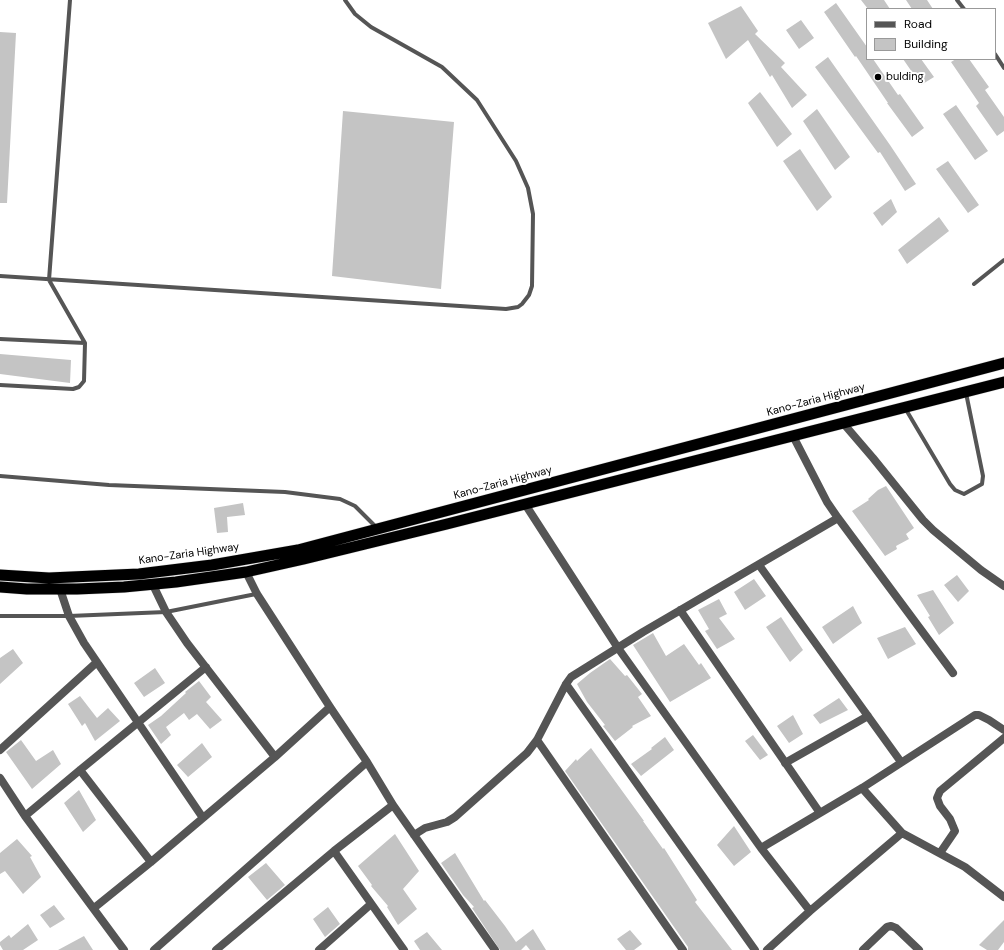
<!DOCTYPE html>
<style>
body{margin:0}
#map{position:relative;width:1004px;height:950px;overflow:hidden;background:#fff;font-family:"DM Sans",sans-serif}
canvas{display:block}
.legend{position:absolute;left:866px;top:8px;width:130px;height:52px;box-sizing:border-box;background:#fff;border:1px solid #999;margin:0;padding:5px 7px;list-style:none;font-size:12px;color:#000}
.legend li{display:flex;align-items:center;gap:8px;height:20px}
.legend b{width:20px;border:1px solid #999}
</style>
<div id="map">
<canvas width="1004" height="950"></canvas>
<ul class="legend">
<li><b style="height:5px;background:#555"></b>Road</li>
<li><b style="height:11px;background:#c4c4c4"></b>Building</li>
</ul>
</div>
<script>
const ctx = document.querySelector('canvas').getContext('2d');
ctx.lineJoin = 'round';
function paint(path, color) {
  ctx.fillStyle = color;
  ctx.fill(path, 'evenodd');
}
function toPath(rows) {
  const path = new Path2D();
  for (const r of rows) {
    path.moveTo(r[0], r[1]);
    for (let i = 2; i < r.length; i += 2) path.lineTo(r[i], r[i + 1]);
  }
  return path;
}
function trace(path, color, width, dash) {
  ctx.strokeStyle = color;
  ctx.lineWidth = width;
  ctx.lineCap = dash ? 'butt' : 'round';
  ctx.setLineDash(dash || []);
  ctx.stroke(path);
}
function drawText(font, color, halo, rows, align = 'center') {
  ctx.font = font + ' "DM Sans",sans-serif';
  ctx.lineWidth = 4;
  ctx.setLineDash([]);
  ctx.textBaseline = 'middle';
  ctx.strokeStyle = halo;
  ctx.fillStyle = color;
  for (const [text, x, y, turn = 0] of rows) {
    ctx.save();
    ctx.translate(x, y);
    ctx.rotate((+turn || 0) * Math.PI / 180);
    ctx.textAlign = isNaN(turn) ? turn : align;
    if (halo) ctx.strokeText(text, 0, 0);
    ctx.fillText(text, 0, 0);
    ctx.restore();
  }
}
const building = toPath([
 [861,0,884,0,890,9,868,9],
 [906,0,927,0,933,9,912,9],
 [836,3,867,47,867,59,873,59,898,95,900,94,924,128,912,137,887,103,888,103,856,56,855,57,824,12],
 [741,6,758,31,755,34,785,63,781,67,807,95,792,108,772,75,770,77,748,40,726,59,708,23],
 [801,20,814,38,799,49,786,30],
 [0,32,16,33,7,203,0,203],
 [828,57,890,145,916,184,905,191,880,152,878,153,815,67],
 [903,59,921,59,934,77,921,85],
 [956,59,969,59,989,87,985,90,1004,117,1004,131,997,136,976,106,979,103,951,62],
 [760,92,792,134,777,147,748,103],
 [956,105,988,151,975,160,943,114],
 [817,109,850,157,835,170,803,121],
 [343,111,454,122,441,289,332,276],
 [800,149,832,197,817,211,783,161],
 [948,161,979,205,968,213,936,169],
 [891,199,897,212,882,226,873,213],
 [939,217,949,231,907,264,898,250],
 [0,354,71,360,70,383,0,374],
 [886,486,914,528,906,534,909,539,896,546,897,549,885,556,852,511,869,500,868,499,878,490],
 [243,503,245,515,227,517,228,532,217,533,214,508],
 [957,575,969,591,958,602,944,585],
 [754,579,766,596,745,610,734,592],
 [933,590,954,623,939,635,928,617,930,616,917,595],
 [719,599,727,614,719,618,735,639,717,649,705,631,709,629,698,610],
 [853,606,862,623,833,644,822,627],
 [781,617,803,650,790,662,766,627],
 [905,627,916,644,888,659,877,638],
 [653,633,666,656,684,644,699,665,701,663,711,678,670,702,633,645],
 [13,649,23,663,0,684,0,658],
 [610,659,625,676,627,675,642,694,638,697,651,716,632,726,633,727,615,741,603,726,605,725,587,702,577,684,590,673],
 [155,668,165,683,144,697,134,683],
 [199,681,211,697,206,702,222,720,210,729,197,714,189,720,184,713,166,727,171,735,161,744,148,725,161,716,186,693,185,692],
 [80,696,97,718,108,708,120,721,95,741,85,723,82,726,68,704],
 [839,698,848,710,820,724,813,715],
 [793,715,803,734,789,743,777,726],
 [753,735,768,755,760,760,745,741],
 [665,737,674,750,641,776,631,764,652,749,651,748],
 [21,740,36,761,53,750,61,764,32,789,6,752],
 [202,743,212,757,188,777,177,765],
 [591,748,644,821,643,821,663,849,664,848,697,900,695,902,732,950,688,950,688,947,565,771,576,759,577,761],
 [79,790,96,820,83,832,64,803],
 [734,826,751,852,734,866,717,845],
 [395,834,419,871,403,889,417,909,398,925,387,907,388,906,371,886,372,885,358,866],
 [17,839,32,856,30,857,41,877,23,894,5,871,0,874,0,853],
 [455,853,484,901,485,900,505,926,516,942,533,929,546,950,530,950,526,945,521,950,500,950,472,908,474,907,463,895,441,863],
 [266,863,285,885,267,900,248,877],
 [54,905,65,919,50,928,40,915],
 [328,907,340,924,325,937,313,919],
 [1004,920,1004,942,998,950,987,950,979,945],
 [28,924,38,940,23,950,3,950,0,945,0,942,9,935,11,938],
 [630,930,642,944,634,950,626,950,617,939],
 [427,932,442,950,420,950,414,941],
 [84,936,93,950,58,950]
]);
const service = toPath([
 [957,0,964,9],
 [995,54,1004,68],
 [0,276,506,309,518,307,522,304,529,295,532,286,533,214,528,188,516,161,477,100,442,67,371,27,355,14,345,0],
 [974,284,1004,260],
 [0,339,85,343],
 [0,385,73,389,79,387,84,381,85,343,49,280,70,0],
 [905,408,950,484,955,490,964,494,982,484,983,476,966,393],
 [0,476,109,485,285,492,340,499,355,506,376,527],
 [0,616,69,616,166,612,256,594]
]);
const minor = toPath([
 [843,423,873,458,923,520,933,530,981,570,1004,586],
 [793,436,827,502,838,518,953,673],
 [525,504,618,648,761,848,810,911],
 [759,565,901,762],
 [246,572,257,594,330,707,367,762,393,805,495,950],
 [153,585,166,612,187,643,275,757],
 [60,589,69,616,84,643,203,818],
 [680,610,820,813],
 [566,684,755,950],
 [537,740,683,950],
 [0,750,97,662],
 [785,763,868,716],
 [80,770,151,862],
 [0,778,25,816,124,950],
 [862,788,902,833,965,867,1004,897],
 [25,816,80,770,206,667],
 [414,835,425,828,447,822,455,817,527,753,537,740,566,684,571,677,643,632,838,518],
 [761,848,862,788,975,715,979,715,989,720,1004,730],
 [334,851,404,950],
 [940,853,955,831,950,819,940,806,937,798,940,791,1004,738],
 [94,908,151,862,275,757,330,707],
 [154,950,367,762],
 [216,950,334,851,393,805],
 [319,950,371,904],
 [767,950,810,911,902,833],
 [863,950,887,927,891,926,896,928,919,950]
]);
const trunk = toPath([
 [0,575,49,578,139,574,212,565,298,550,1004,363],
 [0,587,27,589,77,589,124,587,176,582,246,572,304,559,447,524,1004,382]
]);
const markers = [
 [878,77,4,"#000"]
];
const poiNames = [
 ["bulding",886,77]
];
const streetNames = [
 ["Kano-Zaria Highway",816,400,-15],
 ["Kano-Zaria Highway",503,483,-15],
 ["Kano-Zaria Highway",189,554,-8]
];
paint(building, '#c4c4c4');
trace(trunk, '#dbdbdb', 12);
trace(service, '#555', 4);
trace(minor, '#555', 8);
trace(trunk, '#000', 11);
for (const [x, y, r, color] of markers) {
  const dot = new Path2D();
  dot.arc(x, y, r, 0, 2 * Math.PI);
  ctx.fillStyle = color;
  ctx.fill(dot);
  trace(dot, '#fff', 1.5);
}
drawText('11px', '#000', '#fff', poiNames, 'left');
drawText('11px', '#000', '#fff', streetNames);
</script>
